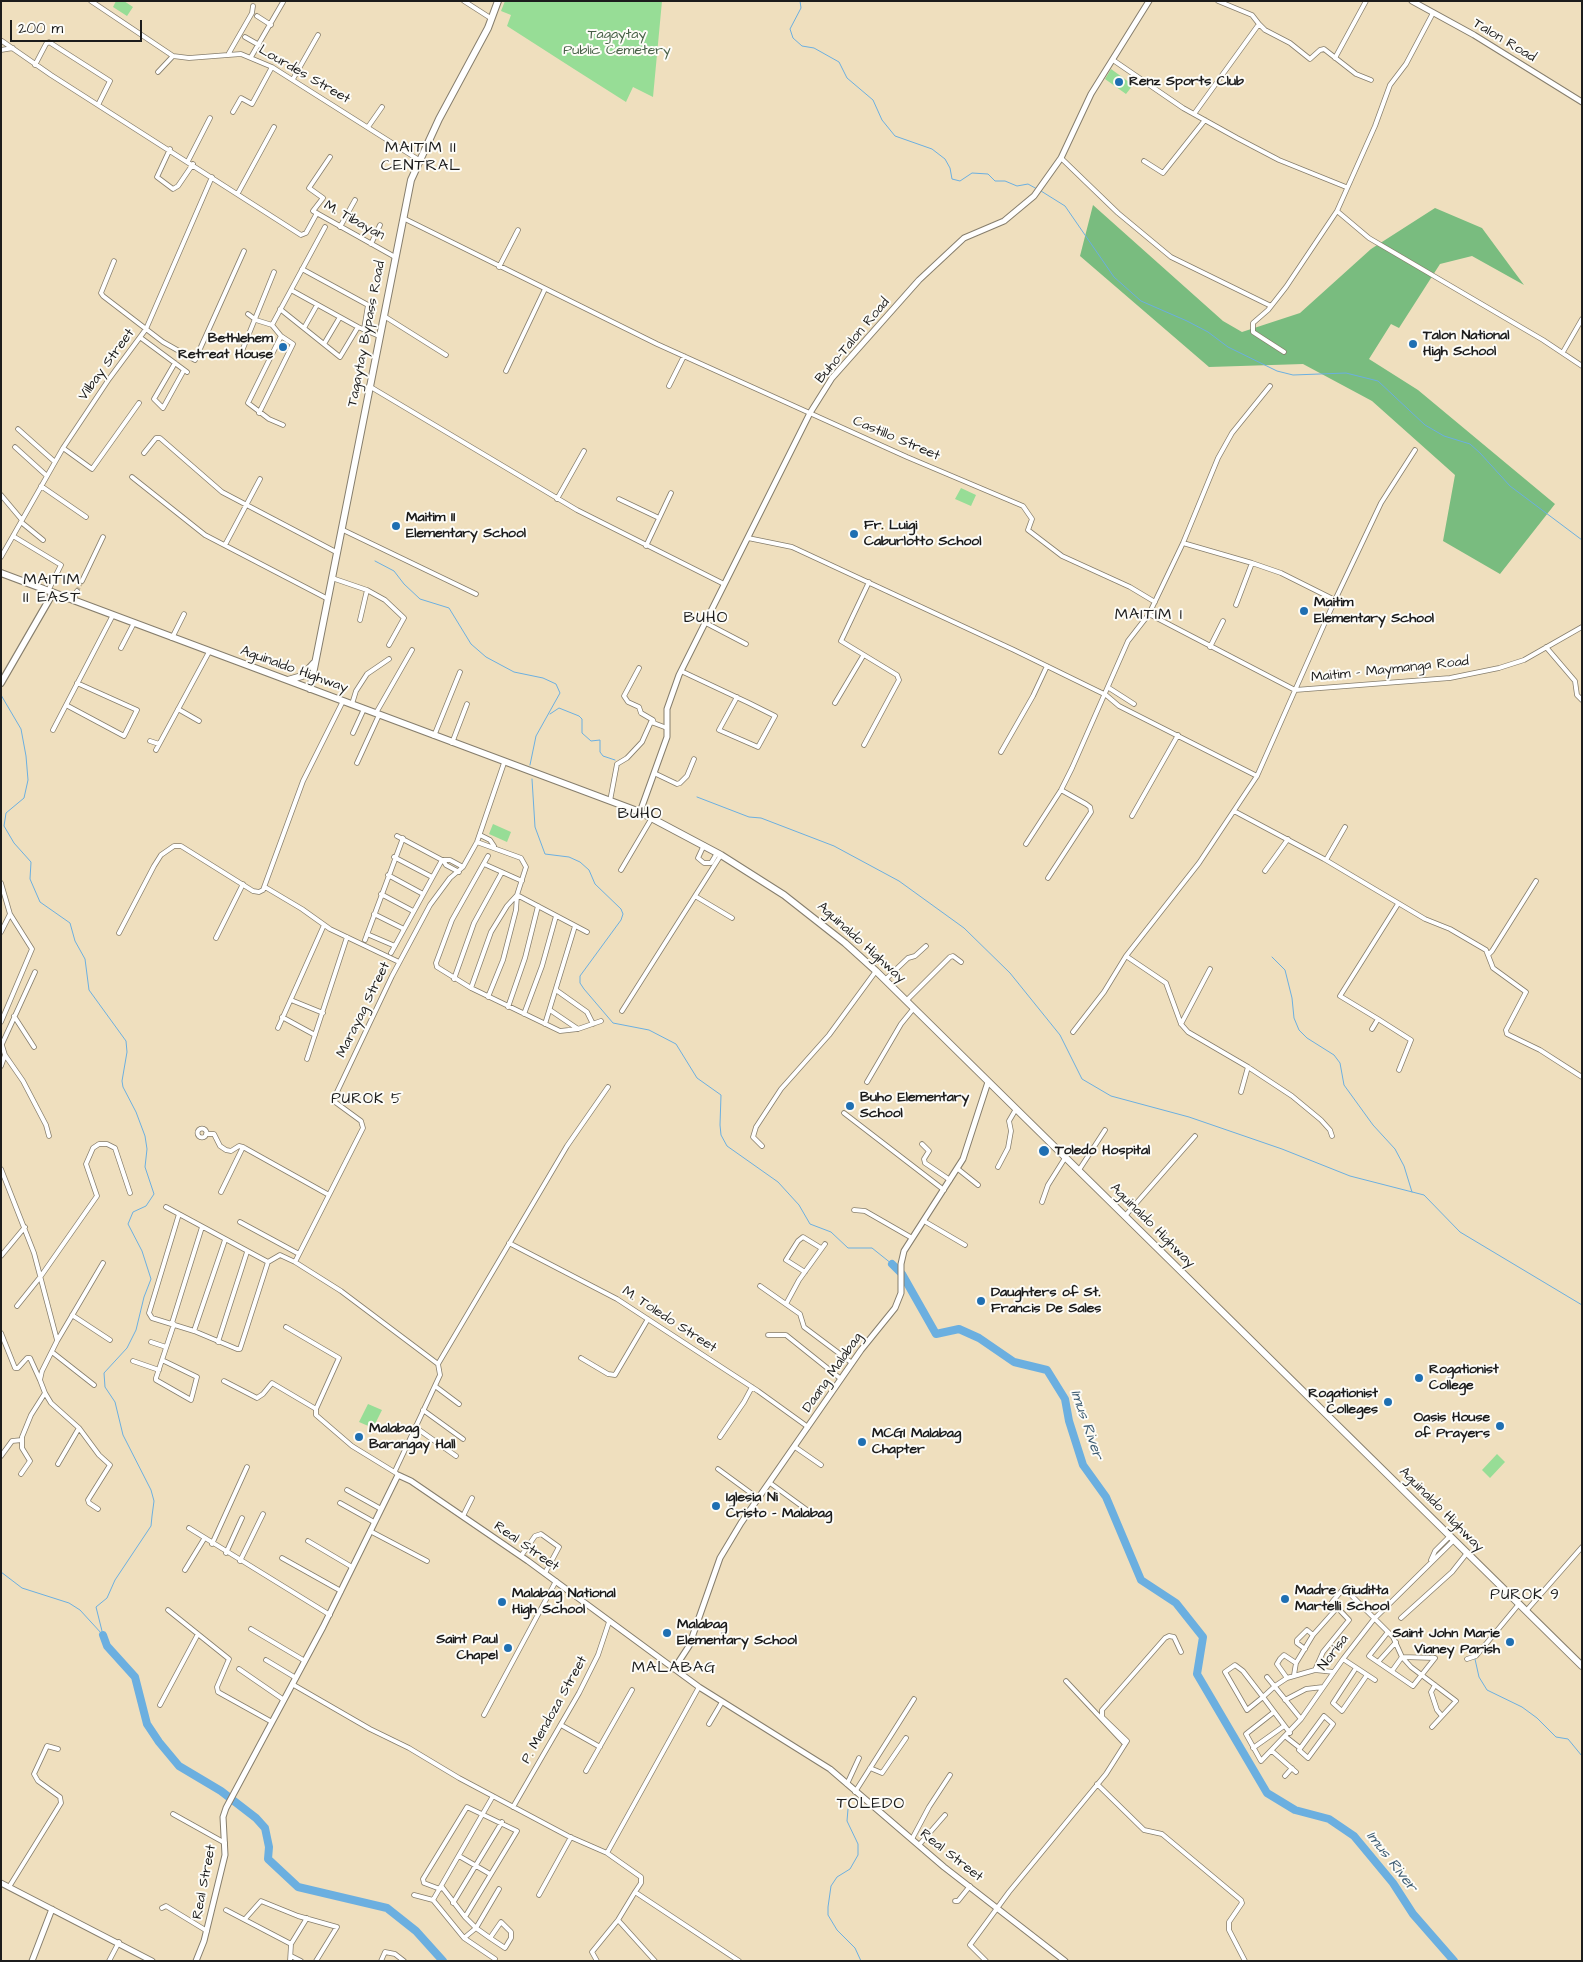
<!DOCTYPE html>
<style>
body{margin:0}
#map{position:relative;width:1583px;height:1962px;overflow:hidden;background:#efdfbe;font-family:"Architects Daughter",sans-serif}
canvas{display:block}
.frame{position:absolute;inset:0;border:2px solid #1c1c1c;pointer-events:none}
.scale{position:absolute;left:10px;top:20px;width:132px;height:22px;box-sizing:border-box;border:2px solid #1c1c1c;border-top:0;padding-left:6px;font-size:15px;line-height:18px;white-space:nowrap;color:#1c1c1c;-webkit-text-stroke:4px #fdfcf7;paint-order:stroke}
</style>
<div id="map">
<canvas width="1583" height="1962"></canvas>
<div class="frame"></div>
<div class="scale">200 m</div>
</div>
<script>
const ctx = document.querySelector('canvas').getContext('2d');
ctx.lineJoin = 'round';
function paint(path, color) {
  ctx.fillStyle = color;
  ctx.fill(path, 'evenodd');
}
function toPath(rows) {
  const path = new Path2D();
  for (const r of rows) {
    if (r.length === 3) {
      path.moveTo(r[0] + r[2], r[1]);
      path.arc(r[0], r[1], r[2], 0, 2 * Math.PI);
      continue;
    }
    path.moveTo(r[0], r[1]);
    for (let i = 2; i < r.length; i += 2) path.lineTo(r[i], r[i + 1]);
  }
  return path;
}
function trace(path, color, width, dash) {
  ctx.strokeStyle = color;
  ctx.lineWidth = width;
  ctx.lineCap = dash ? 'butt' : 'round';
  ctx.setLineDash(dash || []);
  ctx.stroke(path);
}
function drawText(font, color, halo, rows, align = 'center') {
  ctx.font = font + ' "Architects Daughter",sans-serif';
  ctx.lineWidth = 4;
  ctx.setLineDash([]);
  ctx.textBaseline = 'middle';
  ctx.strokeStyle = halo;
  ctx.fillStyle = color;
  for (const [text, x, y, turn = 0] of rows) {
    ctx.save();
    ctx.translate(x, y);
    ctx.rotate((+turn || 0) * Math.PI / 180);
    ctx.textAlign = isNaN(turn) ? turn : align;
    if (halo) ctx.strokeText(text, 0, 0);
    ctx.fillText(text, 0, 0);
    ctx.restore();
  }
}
const green = toPath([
 [116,1,124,1,133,7,127,16,113,7],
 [505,1,662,1,653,97,633,87,626,102,574,69,507,26,511,15,501,11],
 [1111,69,1133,85,1126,94,1105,79],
 [961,488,976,495,971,506,955,499],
 [493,824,511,832,507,842,489,834],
 [368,1404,382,1410,373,1428,359,1422],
 [1497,1454,1505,1462,1490,1478,1482,1470]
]);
const forest = toPath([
 [1093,205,1223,321,1242,332,1300,313,1371,249,1435,208,1482,228,1524,285,1472,256,1440,264,1399,328,1391,324,1369,359,1418,390,1555,504,1500,574,1443,541,1455,475,1372,401,1303,364,1209,367,1080,256]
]);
const stream = toPath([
 [800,1,801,8,790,29,793,38,802,46,814,48,839,62,847,78,873,100,882,120,895,136,932,149,945,159,950,168,952,179,960,181,972,173,988,174,995,181,1005,181,1017,186,1028,184,1037,189],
 [1041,191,1065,206,1114,277,1141,301,1187,321,1208,332,1228,347,1277,371,1293,375,1346,373,1378,381,1425,425,1444,436,1470,444,1480,453,1510,486,1582,540],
 [375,561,394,571,404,584,420,599,449,608,471,644,486,657,514,672,543,678,556,684,560,693,536,736,530,765],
 [1,695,21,729,26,756,28,780,24,798,6,813,4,826,14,843,31,862,30,879,40,902,70,923,75,941,85,959,89,990,126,1041,127,1052,122,1081,123,1087,136,1112,145,1136,147,1149,145,1167,154,1194,146,1206,133,1212,128,1224,142,1251,151,1279,144,1297,136,1330,127,1348,104,1373,105,1387,115,1402,123,1435,151,1490,154,1501,152,1516,151,1526,115,1580,107,1598,96,1607,103,1635],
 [550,714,559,708,579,716,582,719,582,733,591,741,600,740,600,752,603,756,615,760],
 [532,779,535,827,545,854,569,857,580,862,589,870,595,884,621,909,623,914,621,920,580,976,580,983,584,989,613,1023,649,1030,676,1044,697,1078,721,1095,720,1125,721,1135,727,1146,778,1182,799,1205,810,1224,831,1232,848,1248,872,1248,892,1264],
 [697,797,749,817,761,818,834,846,899,881,964,928,1010,973,1060,1035,1082,1079,1111,1096,1189,1117,1282,1149,1350,1176,1424,1195,1460,1232,1582,1305],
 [1272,957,1285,970,1292,998,1294,1018,1299,1030,1307,1038,1334,1055,1340,1063,1344,1085,1373,1125,1395,1149,1404,1166,1412,1192],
 [1,1572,22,1588,69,1603,80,1610,102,1634],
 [1475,1659,1479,1677,1487,1690,1522,1707,1537,1718,1556,1737,1568,1739,1582,1756],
 [848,1809,847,1821,858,1844,858,1855,850,1869,837,1877,831,1886,828,1907,828,1915,837,1930,855,1948,861,1961]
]);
const river = toPath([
 [892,1264,902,1274,936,1334,959,1329,979,1338,1014,1362,1047,1370,1065,1399,1069,1421,1083,1465,1106,1497,1141,1580,1176,1603,1203,1637,1197,1674,1267,1793,1295,1810,1329,1819,1354,1836,1393,1883,1413,1914,1454,1961],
 [103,1635,107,1646,135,1677,147,1724,159,1742,179,1766,221,1791,256,1818,265,1828,269,1847,268,1859,298,1887,387,1908,416,1931,443,1961]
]);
const minorTunnel = toPath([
 [77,591,82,581]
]);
const minor = toPath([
 [91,1,173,56,189,58,241,54,272,67,419,160],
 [464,1,492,19],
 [257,16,271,25],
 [1259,24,1265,30,1290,43,1310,59,1320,50,1324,49,1356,74,1371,80],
 [245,37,259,45],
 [2,41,51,75,301,235,306,233,317,213],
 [1,50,13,48],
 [229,53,252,13,253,6],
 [251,57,283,2],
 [1335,58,1366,1],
 [1113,60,1183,108,1237,138,1279,160,1346,187],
 [35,65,46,44,49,42,110,81,98,105],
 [158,72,173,56],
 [293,79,318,35],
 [233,112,241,98,252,104,272,67],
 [1194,114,1259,24,1252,15,1218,1],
 [368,127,382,107],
 [170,149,157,177,173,189,178,186,193,164],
 [330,157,309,188,323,198,313,211,395,257],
 [1061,158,1118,213,1171,257,1271,306],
 [188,161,210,118],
 [1144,161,1163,173,1205,120],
 [238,193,274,127],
 [1337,211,1369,238,1543,340,1582,366],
 [403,218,657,344,907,457,1023,506,1032,519,1028,530,1062,556,1130,587,1155,602],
 [340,227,355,200],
 [371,244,380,225],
 [114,261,101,293,103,296,163,342,195,360,244,251],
 [499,267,518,230],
 [302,269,368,305,364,329],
 [291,290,358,327,379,336],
 [280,309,340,357,358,327],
 [248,314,256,320,272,325,281,336,293,344,259,413],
 [384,316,446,355],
 [272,325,325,227],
 [304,328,317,305],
 [281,336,248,403,269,419,283,425],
 [141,338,187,372],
 [324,344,340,317],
 [242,351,274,272],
 [1284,352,1253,332,1253,323,1268,310,1286,287,1337,211,1375,126,1390,85,1406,64,1433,13],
 [1563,352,1582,319],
 [175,363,154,399,163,408,184,370],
 [506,371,545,289],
 [369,386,577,510,724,584],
 [669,386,684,356],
 [18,429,55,462],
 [15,447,47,476],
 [63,448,92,469,139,403],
 [144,453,156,438,160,438,222,492,336,552],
 [132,477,205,535,328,599],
 [41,486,86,517],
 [1,495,22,520],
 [557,499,584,451],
 [619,499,659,518],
 [21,522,43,540],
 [341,529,476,594],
 [13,536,61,565,48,591],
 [748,538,792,547,1014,650,1106,695,1119,706,1257,776],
 [1183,543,1252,563,1281,573,1335,600],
 [225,545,260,479],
 [646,546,671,493],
 [1,557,63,448,109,379,146,329,212,177],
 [332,578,367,590,385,600,404,618,389,645],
 [82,581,103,537],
 [73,600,77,591],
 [1236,605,1252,563],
 [1149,614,1295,690,1450,678,1499,668,1524,660,1582,627],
 [360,620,367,590],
 [704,622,746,644],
 [172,638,184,614],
 [1210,647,1223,621],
 [1546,647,1575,681,1577,695,1582,700],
 [121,648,134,623],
 [639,668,624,696,628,702,639,707,641,713,653,720,654,723],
 [681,671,749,703,775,716,758,747,719,730,737,697],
 [1109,688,1134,704],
 [835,703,863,656],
 [352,704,356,691,367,674,389,659],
 [66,705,124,736,137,710,77,683],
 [178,709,199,721],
 [376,713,412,650],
 [53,730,113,615],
 [353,733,364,709],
 [434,736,460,672],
 [150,741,159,744],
 [452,743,467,704],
 [864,745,899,680,897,675,841,641,869,582],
 [156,750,209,652],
 [1001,752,1033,696,1047,666],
 [357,763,379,715],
 [654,773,677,784,680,783,687,776,694,759],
 [610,801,617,764,627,758,642,742,651,722,667,728],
 [1234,811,1324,859,1425,919,1450,929,1486,950,1493,968,1526,992,1506,1030,1507,1034,1540,1050,1582,1077],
 [1132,816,1178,735],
 [480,835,490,840,494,846],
 [397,836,442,860,450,860,463,867],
 [477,842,521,858,526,867,517,895,516,910,503,960,488,997],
 [1026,844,1061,790,1072,768,1128,641,1149,614,1183,543,1218,458,1232,433,1270,386],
 [704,845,698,858,704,863,711,863,717,853],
 [488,856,452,920,436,963,437,967,471,988,560,1031,578,1029,601,1021],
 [394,857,432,877],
 [443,860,446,865,459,872],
 [1326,860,1345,827],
 [484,864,522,881],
 [621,870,650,821],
 [1265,871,1288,839],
 [388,875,423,894],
 [1048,878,1091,812,1090,807,1086,804,1061,790],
 [1,883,10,914,32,949,1,1022],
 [265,887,302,909,330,929,399,962],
 [381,894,413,911],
 [517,895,587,932],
 [695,896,732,918],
 [374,914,404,929],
 [1,932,10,914],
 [119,933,154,866,161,855,174,846,181,846,253,891,259,892,263,890,303,781,343,701],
 [367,934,395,946],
 [216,938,243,884],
 [365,940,403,838],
 [391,953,442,860],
 [1488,955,1492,951,1536,881],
 [1126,956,1166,983,1181,1024,1188,1032,1248,1067,1292,1096,1321,1120,1330,1130,1332,1136],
 [454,979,474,923,502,872],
 [885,980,908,958,915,956,926,946],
 [471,988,491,932,507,906,517,895],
 [556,990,587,1012,593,1024],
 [291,1000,323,1013],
 [906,1001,950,957,953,956,961,962],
 [508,1007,525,958,538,906],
 [550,1010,578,1029],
 [622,1011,721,855],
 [524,1014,542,966,556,916],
 [14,1016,34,1047],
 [282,1017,315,1035],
 [1378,1019,1411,1040,1399,1070],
 [545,1024,575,926],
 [1181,1024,1210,969],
 [278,1028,324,925],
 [1372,1029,1378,1019,1340,996,1398,904],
 [1073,1032,1104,992,1126,956,1199,863,1257,776,1335,600,1381,503,1415,450],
 [1,1042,5,1055,1,1066],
 [2,1044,35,972],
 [5,1055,23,1081,46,1125,49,1136],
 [307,1059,347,937],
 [867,1082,901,1024,914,1008],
 [1241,1092,1248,1067],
 [844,1113,944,1190],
 [202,1133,4.5],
 [206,1134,214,1134,220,1146,226,1150,231,1151,239,1146,243,1147],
 [922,1144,929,1151,924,1159,925,1163,950,1180],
 [762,1146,753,1137,756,1127,781,1089,829,1035,876,971],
 [998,1167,1008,1148,1011,1131,1009,1121,1016,1109],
 [1,1169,34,1253,57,1340],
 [958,1169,978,1185],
 [1079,1170,1105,1130],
 [221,1192,243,1147,329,1195],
 [1042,1202,1048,1185,1065,1158],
 [166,1207,268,1262],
 [854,1210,865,1211,912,1238],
 [179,1214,149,1313,152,1318,194,1331,237,1349,240,1349,268,1262,280,1255,295,1262,341,1291,438,1364],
 [1125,1216,1195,1136],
 [924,1221,965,1245],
 [240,1222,299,1254],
 [509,1243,617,1299,758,1391,808,1427],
 [1,1256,25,1227],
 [295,1262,363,1128,361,1121,335,1102,337,1092,392,976,430,905,450,878,463,867,477,842,504,763],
 [805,1272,786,1260,798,1241,803,1237,821,1248],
 [760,1286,800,1314,804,1327,852,1363],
 [786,1304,799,1280,825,1244],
 [17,1306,41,1276,97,1196,86,1164,93,1148,99,1144,107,1144,115,1148,130,1193],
 [72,1315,110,1340],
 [172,1323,202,1227],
 [286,1327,339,1358,316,1409,316,1415,352,1446,396,1473],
 [194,1331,225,1240],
 [1,1333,15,1368,18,1368,27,1358,30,1358,40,1380],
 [768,1335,786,1335,841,1379],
 [151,1342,166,1347],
 [218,1342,247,1252],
 [52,1352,94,1385],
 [581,1358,608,1374,615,1375,648,1319],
 [162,1360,197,1377,191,1400,156,1380,156,1378,174,1324],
 [133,1361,159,1370],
 [224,1381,257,1398,263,1394,272,1383,316,1409],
 [435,1386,459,1404],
 [423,1410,463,1439],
 [415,1427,456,1456],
 [720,1437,744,1402,752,1387],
 [795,1447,821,1465],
 [1,1456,12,1441,22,1440],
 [58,1464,79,1428],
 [718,1469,759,1499],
 [395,1471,440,1375,438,1364,567,1146,608,1087],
 [21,1474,30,1461,22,1448,22,1437,31,1415,45,1393],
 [770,1483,807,1510],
 [347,1490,381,1509],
 [340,1503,374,1522],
 [98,1509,89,1503,88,1500,110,1465,99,1455,79,1428,51,1403,45,1393,40,1380,42,1371,57,1341,103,1263],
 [463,1516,472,1498],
 [189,1528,330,1615],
 [370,1531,427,1561],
 [308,1541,352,1567],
 [212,1544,247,1467],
 [226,1553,242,1518],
 [521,1556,535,1536,541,1534,559,1547,545,1573],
 [282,1558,341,1591],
 [1431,1560,1435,1551,1450,1536],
 [240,1561,263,1514],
 [185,1570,204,1539],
 [168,1610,229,1659,217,1687,218,1692,272,1722],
 [1526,1611,1582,1547],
 [1401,1618,1452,1572,1467,1553],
 [251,1629,305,1661],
 [1388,1632,1369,1656,1413,1686,1435,1658],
 [1305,1649,1297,1643,1297,1640,1307,1630,1313,1635],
 [1343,1659,1375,1680],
 [1467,1659,1476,1656,1519,1604],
 [266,1660,296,1678],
 [1378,1662,1396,1642],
 [1356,1668,1333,1703,1342,1711,1367,1675],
 [239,1669,284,1700],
 [1315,1670,1323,1652,1349,1620,1332,1602,1344,1588,1393,1637,1402,1657,1411,1667,1456,1701,1432,1727],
 [1392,1671,1402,1657,1435,1658],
 [1294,1675,1296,1663,1313,1635,1337,1608],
 [1267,1677,1301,1719],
 [1287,1678,1277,1664,1280,1659,1284,1655,1296,1663],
 [1066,1681,1125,1744],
 [292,1684,370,1729,409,1748,459,1778,568,1836,607,1853,641,1877,641,1883,635,1892,739,1961],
 [1435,1685,1431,1692,1437,1710,1442,1716],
 [1285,1700,1306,1689,1323,1687],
 [160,1705,198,1634],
 [1274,1712,1246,1734,1261,1761,1301,1719,1343,1659,1374,1619,1454,1540],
 [484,1715,556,1581],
 [1324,1716,1333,1724,1308,1758,1299,1750,1324,1716],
 [709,1724,722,1702],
 [561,1725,600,1747],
 [1290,1733,1263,1697,1243,1671,1235,1665,1225,1672,1247,1710,1263,1697,1275,1686,1287,1678,1315,1670,1334,1672],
 [1286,1737,1300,1748],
 [1253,1748,1284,1726],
 [1272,1751,1296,1772],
 [870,1768,882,1773,906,1738],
 [586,1771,632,1690],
 [1285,1776,1292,1768],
 [847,1784,859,1758],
 [1097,1784,1144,1830,1162,1834,1241,1900,1242,1903,1229,1922,1229,1930,1245,1961],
 [855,1792,914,1699],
 [513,1807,579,1693,598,1655,609,1622],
 [173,1814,225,1843],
 [912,1839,929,1807,950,1775],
 [919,1845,945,1815],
 [607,1853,699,1687],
 [459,1856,490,1874],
 [9,1887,61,1803,60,1797,38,1781,34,1774,47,1746,58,1749],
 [440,1889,424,1883,423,1879,467,1807,517,1831,465,1917,442,1887],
 [414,1895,433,1900,464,1938,495,1959],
 [539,1895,571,1837],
 [433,1900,493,1796],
 [955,1901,958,1901,970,1886],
 [453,1903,502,1822],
 [162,1908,166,1906,207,1931],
 [226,1910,291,1944],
 [465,1917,476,1928,490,1938,505,1948,511,1938,511,1932,501,1922,490,1938],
 [245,1919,261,1901,298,1916,337,1927,316,1961],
 [618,1920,655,1961],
 [464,1938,476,1928,499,1889],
 [291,1956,301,1961],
 [109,1961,119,1942],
 [290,1961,291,1944,307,1918],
 [381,1961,385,1952,395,1954,404,1961],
 [597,1961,592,1952,618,1920,635,1892],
 [986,1961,970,1945,1009,1892,1106,1774,1127,1741,1102,1717,1102,1710,1165,1638,1169,1636,1174,1637,1181,1652]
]);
const tertiary = toPath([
 [1412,1,1474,35,1582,102],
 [640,812,667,737,667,709,679,675,810,413,832,378,919,280,964,238,1004,221,1034,196,1061,158,1091,94,1149,1],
 [674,1669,689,1646,720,1558,741,1523,861,1350,895,1308,901,1293,901,1264,904,1251,963,1159,988,1082],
 [1,1883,152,1961],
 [32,1961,52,1909],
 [196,1961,204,1941,225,1855,223,1817,226,1808,323,1627,398,1475,411,1481,528,1561,699,1687,830,1769,944,1867,1065,1961]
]);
const secondary = toPath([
 [1,683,53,593]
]);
const primary = toPath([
 [1,573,640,812,721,855,784,895,845,943,876,971,1582,1666],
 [288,680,302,676,314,663],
 [310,689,411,180,439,119,488,28,498,1]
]);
const markers = [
 [1119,82,5,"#1f6fb2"],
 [1413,344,5,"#1f6fb2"],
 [283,347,5,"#1f6fb2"],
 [396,526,5,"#1f6fb2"],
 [854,534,5,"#1f6fb2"],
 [1304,611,5,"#1f6fb2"],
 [850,1106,5,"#1f6fb2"],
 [1044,1151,6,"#1f6fb2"],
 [981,1301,5,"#1f6fb2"],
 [1419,1378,5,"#1f6fb2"],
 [1388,1402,5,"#1f6fb2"],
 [1500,1426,5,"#1f6fb2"],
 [359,1437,5,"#1f6fb2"],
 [862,1442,5,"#1f6fb2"],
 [716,1506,5,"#1f6fb2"],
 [1285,1599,5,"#1f6fb2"],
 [502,1602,5,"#1f6fb2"],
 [667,1633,5,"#1f6fb2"],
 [1510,1642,5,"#1f6fb2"],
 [508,1648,5,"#1f6fb2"]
];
const parkNames = [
 ["Tagaytay",617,35],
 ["Public Cemetery",617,51]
];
const streetNames = [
 ["Talon Road",1504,41,31],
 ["Lourdes Street",304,75,30],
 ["M. Tibayan",354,221,29],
 ["Tagaytay Bypass Road",367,334,-79],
 ["Buho-Talon Road",853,341,-50],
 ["Vilbay Street",107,365,-54],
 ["Castillo Street",896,439,23],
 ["Aguinaldo Highway",294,670,20],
 ["Maitim - Maymanga Road",1390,670,-6],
 ["Aguinaldo Highway",861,943,42],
 ["Marayag Street",364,1010,-64],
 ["Aguinaldo Highway",1152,1226,45],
 ["M. Toledo Street",669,1320,33],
 ["Daang Malabag",833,1373,-55],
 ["Aguinaldo Highway",1441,1510,45],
 ["Real Street",526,1547,35],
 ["Norisa",1334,1653,-53],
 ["P. Mendoza Street",555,1710,-61],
 ["Real Street",951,1856,38],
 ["Real Street",205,1882,-79]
];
const poiNames = [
 ["Renz Sports Club",1129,82],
 ["Talon National",1423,336],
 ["High School",1423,352],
 ["Bethlehem",273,339,"right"],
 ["Retreat House",273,355,"right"],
 ["Maitim II",406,518],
 ["Elementary School",406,534],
 ["Fr. Luigi",864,526],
 ["Caburlotto School",864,542],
 ["Maitim",1314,603],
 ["Elementary School",1314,619],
 ["Buho Elementary",860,1098],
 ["School",860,1114],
 ["Toledo Hospital",1055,1151],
 ["Daughters of St.",991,1293],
 ["Francis De Sales",991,1309],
 ["Rogationist",1429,1370],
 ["College",1429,1386],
 ["Rogationist",1378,1394,"right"],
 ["Colleges",1378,1410,"right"],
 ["Oasis House",1490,1418,"right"],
 ["of Prayers",1490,1434,"right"],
 ["Malabag",369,1429],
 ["Barangay Hall",369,1445],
 ["MCGI Malabag",872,1434],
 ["Chapter",872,1450],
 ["Iglesia Ni",726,1498],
 ["Cristo - Malabag",726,1514],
 ["Madre Giuditta",1295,1591],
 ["Martelli School",1295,1607],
 ["Malabag National",512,1594],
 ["High School",512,1610],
 ["Malabag",677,1625],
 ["Elementary School",677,1641],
 ["Saint John Marie",1500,1634,"right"],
 ["Vianey Parish",1500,1650,"right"],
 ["Saint Paul",498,1640,"right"],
 ["Chapel",498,1656,"right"]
];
const neighbourhoodNames = [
 ["PUROK 5",367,1100],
 ["PUROK 9",1525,1596]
];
const waterNames = [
 ["Imus River",1086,1425,71],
 ["Imus River",1391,1862,52]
];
const quarterNames = [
 ["MAITIM II",421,149],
 ["CENTRAL",421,167],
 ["MAITIM",52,581],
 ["II EAST",52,599],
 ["MAITIM I",1149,616],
 ["BUHO",706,619],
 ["BUHO",640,815],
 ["MALABAG",674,1669],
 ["TOLEDO",871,1805]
];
paint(green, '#97dd96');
paint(forest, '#79bc7f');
trace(stream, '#6bafe0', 1);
trace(river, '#6bafe0', 8);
trace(minorTunnel, '#c5b89e', 4, [4, 2]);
trace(minor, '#867e6d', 5.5);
trace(tertiary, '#867e6d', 7);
trace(secondary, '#867e6d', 8);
trace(primary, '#867e6d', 8);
trace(minor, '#fff', 4);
trace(tertiary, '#fff', 5);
trace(secondary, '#fff', 5.5);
trace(primary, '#fff', 6);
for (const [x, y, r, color] of markers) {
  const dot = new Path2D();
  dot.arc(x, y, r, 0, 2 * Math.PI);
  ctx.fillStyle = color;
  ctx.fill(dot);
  trace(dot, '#fdfcf7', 2);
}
drawText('14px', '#476047', '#fdfcf7', parkNames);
drawText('14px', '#1c1c1c', '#fdfcf7', streetNames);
drawText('bold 14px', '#1c1c1c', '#fdfcf7', poiNames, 'left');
ctx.letterSpacing = '1px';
drawText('15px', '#1c1c1c', '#fdfcf7', neighbourhoodNames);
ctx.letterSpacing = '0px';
drawText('italic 15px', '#405e74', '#fdfcf7', waterNames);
ctx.letterSpacing = '1px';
drawText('16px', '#1c1c1c', '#fdfcf7', quarterNames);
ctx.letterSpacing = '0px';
</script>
